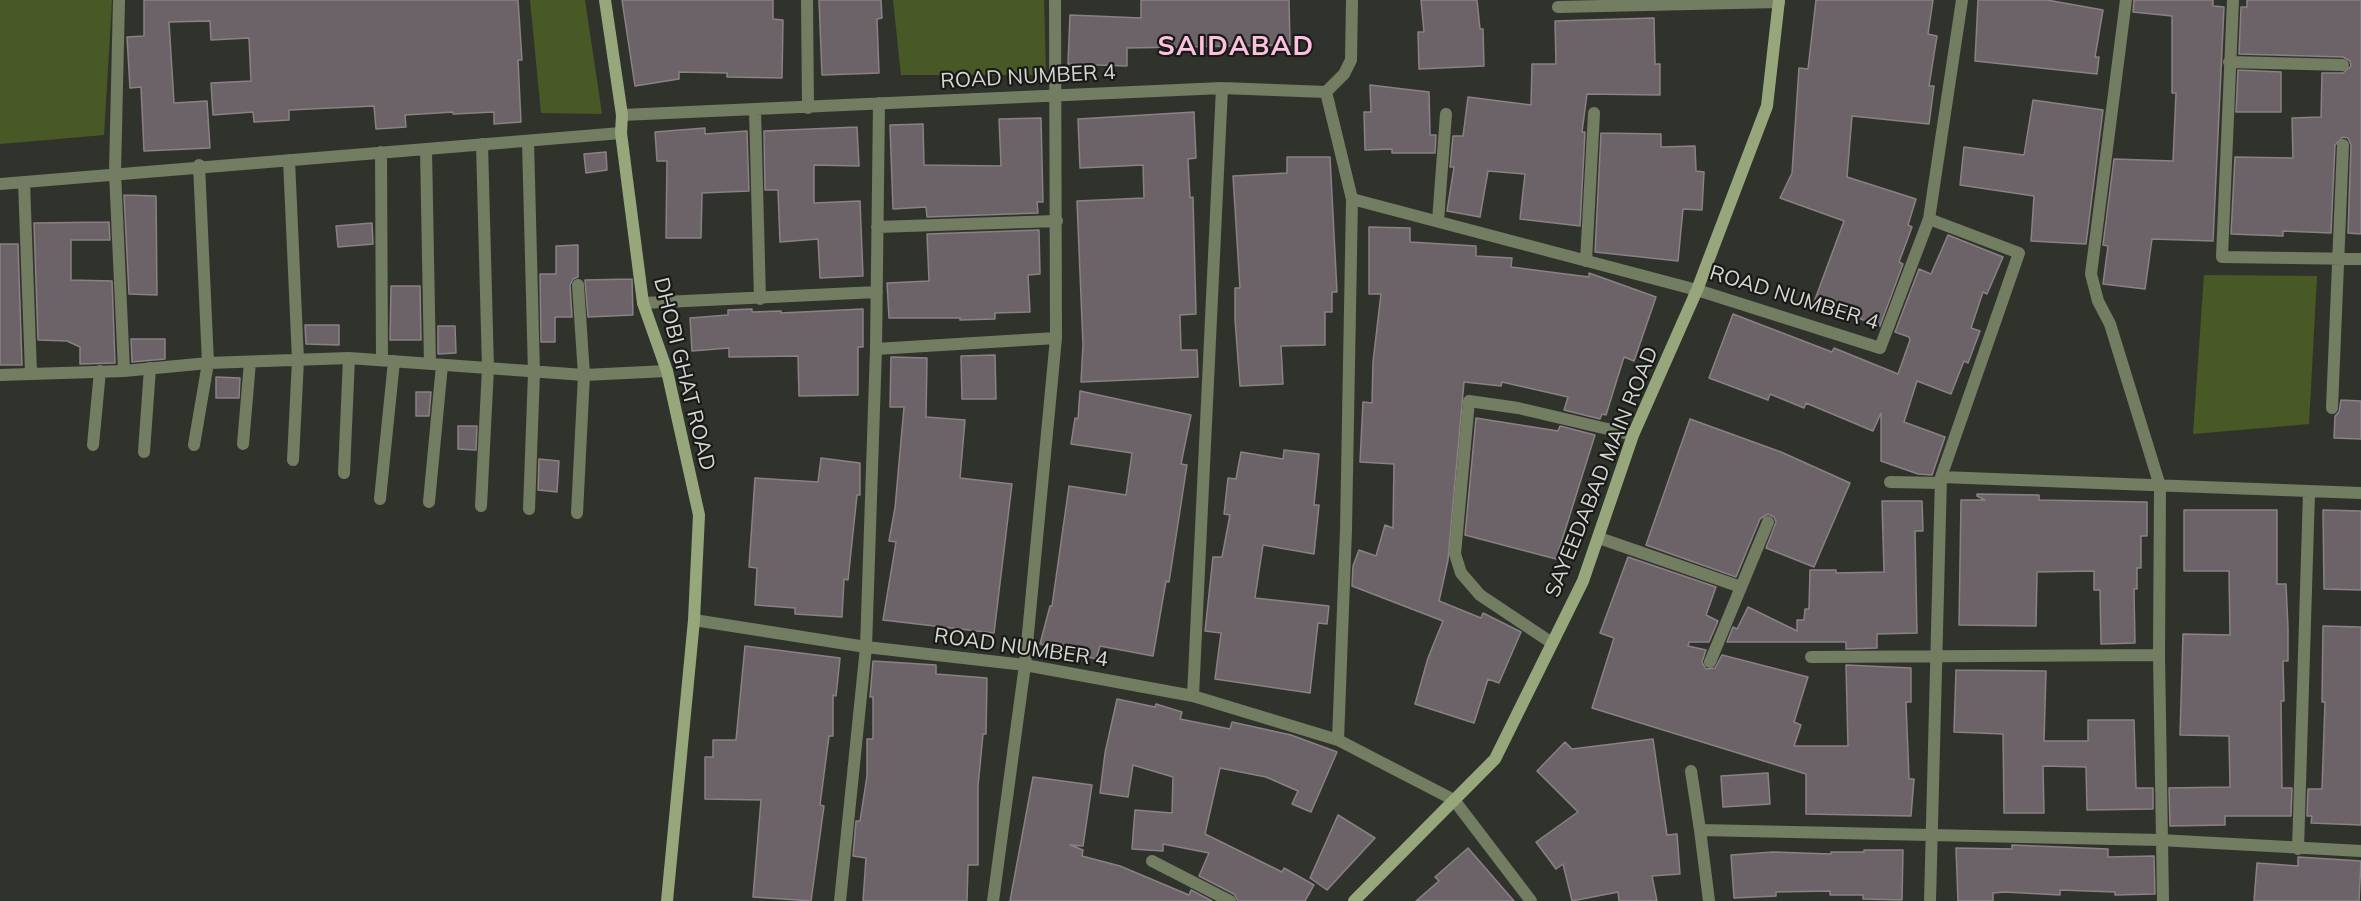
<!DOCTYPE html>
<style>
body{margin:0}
canvas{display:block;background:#30332c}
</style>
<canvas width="2361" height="901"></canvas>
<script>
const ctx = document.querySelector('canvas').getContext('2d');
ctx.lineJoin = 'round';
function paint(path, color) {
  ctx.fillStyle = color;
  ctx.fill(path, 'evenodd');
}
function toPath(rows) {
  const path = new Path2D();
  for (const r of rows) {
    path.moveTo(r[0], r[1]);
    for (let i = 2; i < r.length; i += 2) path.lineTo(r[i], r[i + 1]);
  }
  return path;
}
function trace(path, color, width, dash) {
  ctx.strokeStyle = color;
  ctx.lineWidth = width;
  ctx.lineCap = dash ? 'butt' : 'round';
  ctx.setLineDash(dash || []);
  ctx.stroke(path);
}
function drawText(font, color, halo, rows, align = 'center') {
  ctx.font = font + ' Mulish,sans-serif';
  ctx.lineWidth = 4.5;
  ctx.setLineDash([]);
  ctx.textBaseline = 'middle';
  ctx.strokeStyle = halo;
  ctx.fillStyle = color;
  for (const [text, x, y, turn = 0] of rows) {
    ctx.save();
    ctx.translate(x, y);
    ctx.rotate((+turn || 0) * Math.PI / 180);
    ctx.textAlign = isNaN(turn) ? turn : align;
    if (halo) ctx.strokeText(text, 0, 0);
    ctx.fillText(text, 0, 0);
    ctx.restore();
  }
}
const green = toPath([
 [0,0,112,0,104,135,0,144],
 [530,0,585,0,602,114,541,113],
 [893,0,1044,0,1046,75,901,75],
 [2204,275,2317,276,2309,424,2193,434]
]);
const building = toPath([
 [144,0,518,0,522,60,518,60,521,122,494,124,494,112,453,114,453,112,405,115,406,127,376,129,374,106,289,110,289,120,254,122,253,112,213,115,211,83,251,81,249,38,211,40,210,21,169,22,174,103,207,101,210,148,144,151,141,87,130,88,127,37,144,36,144,0],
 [622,0,773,0,773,19,783,20,782,78,727,77,727,73,679,72,679,79,635,86,622,0],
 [819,0,881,0,882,18,877,19,879,73,822,75,819,0],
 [1141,0,1289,0,1290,45,1127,48,1127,66,1068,64,1070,15,1141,18,1141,0],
 [1421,0,1477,0,1480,29,1483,29,1484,66,1419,69,1418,32,1424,32,1421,0],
 [1816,0,1933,0,1928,34,1937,36,1929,86,1934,86,1929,124,1852,116,1847,177,1916,199,1908,225,1912,227,1899,262,1903,264,1880,326,1814,302,1844,221,1780,198,1792,173,1799,68,1808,69,1816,0],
 [1978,0,2047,0,2103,10,2095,57,2099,57,2097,74,1975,61,1978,0],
 [2134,0,2213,0,2213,6,2224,7,2213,241,2152,239,2145,289,2103,284,2108,246,2103,245,2114,159,2173,161,2176,93,2172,93,2172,16,2133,12,2134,0],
 [2247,0,2361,0,2361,234,2348,233,2351,145,2348,138,2343,137,2335,145,2331,233,2283,231,2283,236,2231,234,2235,157,2293,158,2292,118,2321,117,2322,73,2343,73,2351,66,2350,61,2343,57,2239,54,2241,7,2247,7,2247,0],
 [1654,18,1655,64,1660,64,1660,95,1587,94,1582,132,1585,132,1580,226,1520,219,1525,174,1488,171,1480,217,1447,211,1454,167,1450,167,1453,136,1463,136,1468,97,1531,105,1532,64,1556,64,1555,21,1654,18],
 [2238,70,2281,72,2281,112,2236,112,2238,70],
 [1370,85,1429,92,1430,135,1436,135,1435,153,1392,153,1392,149,1365,150,1364,112,1371,112,1370,85],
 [2033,100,2103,110,2086,244,2031,241,2034,196,1960,185,1964,147,2024,155,2033,100],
 [1194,112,1196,158,1188,159,1190,198,1193,197,1196,314,1180,315,1181,350,1197,350,1198,377,1081,382,1083,345,1077,201,1144,198,1143,165,1080,168,1078,119,1194,112],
 [1041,118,1043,202,1037,202,1038,213,927,217,926,207,893,209,890,125,923,124,924,165,1001,166,999,119,1041,118],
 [857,127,859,166,814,165,814,203,860,201,863,276,820,278,818,239,780,242,778,190,765,190,764,131,857,127],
 [705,128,705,134,747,131,749,191,702,193,701,238,666,238,667,161,657,161,655,132,705,128],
 [1601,133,1661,134,1661,147,1695,146,1696,171,1704,172,1702,210,1683,209,1678,261,1595,252,1601,133],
 [606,152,607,170,586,173,584,154,606,152],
 [1287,157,1330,157,1337,292,1332,292,1332,312,1325,312,1325,345,1281,346,1283,384,1240,386,1235,319,1235,288,1240,288,1233,176,1287,173,1287,157],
 [124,195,156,196,157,295,129,294,124,195],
 [109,222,110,240,71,240,71,280,112,281,115,363,80,364,80,347,67,341,38,340,34,223,109,222],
 [372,223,373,244,338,247,336,226,372,223],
 [1369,227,1410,228,1410,242,1476,246,1476,256,1512,258,1511,267,1589,277,1589,273,1656,297,1634,361,1624,357,1606,415,1602,414,1600,419,1564,410,1568,397,1502,382,1501,386,1464,382,1448,560,1439,601,1481,618,1483,613,1521,632,1499,683,1488,679,1474,723,1415,704,1428,658,1443,621,1352,586,1353,566,1359,550,1376,556,1385,525,1393,528,1394,464,1360,462,1363,402,1372,403,1373,362,1381,294,1369,294,1369,227],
 [1039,230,1040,274,1028,275,1030,312,995,313,995,319,960,320,960,318,889,318,887,283,929,281,927,234,1039,230],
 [1948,235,2003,257,1987,294,1983,292,1971,328,1980,331,1968,363,1964,361,1951,394,1917,381,1904,422,1945,437,1932,475,1918,474,1881,461,1881,413,1873,431,1806,403,1804,408,1770,394,1768,400,1709,378,1733,314,1832,352,1834,348,1898,374,1910,340,1909,337,1895,332,1919,269,1931,274,1948,235],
 [0,244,18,244,22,365,0,365,0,244],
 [578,245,578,277,573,279,570,285,572,317,555,317,555,342,541,342,540,274,556,274,556,246,578,245],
 [632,279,633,315,588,317,585,280,632,279],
 [391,286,420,286,421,340,390,340,391,286],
 [752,309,752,312,781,311,781,313,863,309,863,347,858,347,858,395,799,396,798,356,729,357,729,348,692,351,690,318,728,315,728,310,752,309],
 [305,325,339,325,339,345,306,344,305,325],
 [438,326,455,326,456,353,438,354,438,326],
 [131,339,165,339,165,359,132,362,131,339],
 [995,355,996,399,962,399,961,356,995,355],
 [891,357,927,358,926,417,965,420,960,478,1012,484,994,633,883,620,896,542,889,541,895,508,904,407,890,407,891,357],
 [216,377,240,378,239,398,216,398,216,377],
 [1080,391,1191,415,1181,464,1187,465,1169,582,1166,581,1153,656,1100,646,1096,659,1040,644,1050,606,1052,606,1069,486,1126,495,1132,453,1071,444,1075,418,1078,419,1080,391],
 [416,392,431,392,429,416,416,416,416,392],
 [2341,400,2361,401,2361,439,2334,438,2335,416,2339,412,2341,400],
 [1476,418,1558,431,1560,426,1595,435,1556,559,1465,535,1476,418],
 [1690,419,1781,452,1850,483,1814,567,1766,548,1776,522,1774,517,1768,514,1760,519,1736,577,1646,545,1690,419],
 [458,426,477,426,476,450,458,449,458,426],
 [1284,450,1319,454,1314,505,1319,505,1314,554,1263,545,1255,598,1329,606,1327,624,1318,623,1310,693,1215,679,1221,633,1205,631,1213,557,1222,557,1230,515,1224,514,1228,478,1236,479,1241,452,1283,459,1284,450],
 [821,458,860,463,860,495,857,495,848,580,844,579,842,617,795,614,795,608,755,605,757,568,749,567,755,478,818,482,821,458],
 [539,459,559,461,557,492,538,490,539,459],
 [1977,494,2039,495,2039,500,2147,502,2147,536,2141,536,2141,568,2137,568,2137,589,2134,589,2135,643,2101,644,2100,590,2094,590,2094,571,2037,572,2036,626,1959,625,1961,500,1985,500,1977,496,1977,494],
 [1882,501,1922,501,1923,531,1915,531,1917,633,1877,634,1877,648,1846,649,1846,642,1727,642,1733,627,1737,629,1748,607,1797,631,1797,620,1804,620,1805,609,1809,609,1810,570,1836,570,1836,573,1884,572,1882,501],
 [2184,510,2277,510,2277,584,2286,584,2288,628,2288,661,2283,661,2284,701,2281,701,2282,788,2292,788,2291,816,2225,816,2225,825,2170,826,2169,788,2230,787,2229,736,2180,735,2183,634,2230,635,2229,571,2184,571,2184,510],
 [2323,510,2361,511,2361,590,2324,589,2323,510],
 [1628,557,1716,587,1706,615,1718,621,1709,642,1689,642,1688,646,1706,650,1702,662,1706,669,1715,668,1722,655,1808,677,1794,722,1801,725,1794,746,1848,746,1846,665,1911,668,1911,702,1906,702,1909,779,1914,779,1911,816,1806,814,1806,774,1592,708,1614,638,1600,633,1628,557],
 [2323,626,2361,627,2361,825,2311,823,2312,816,2307,816,2308,789,2322,789,2325,702,2322,702,2323,626],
 [745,646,840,658,836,696,833,695,833,736,829,736,820,805,824,806,811,901,753,897,761,800,705,799,705,757,713,757,713,740,736,740,745,646],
 [873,661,936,665,936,674,987,678,986,734,983,734,978,786,978,865,968,865,967,901,863,901,866,858,853,856,856,821,860,821,867,776,867,739,873,739,873,697,870,697,873,661],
 [1956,670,2046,671,2044,741,2088,741,2088,720,2134,720,2136,788,2153,788,2153,809,2087,810,2086,767,2043,766,2044,813,2004,813,2003,734,1954,732,1956,670],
 [1117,699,1155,707,1156,704,1182,712,1180,719,1230,729,1232,722,1291,735,1337,752,1311,812,1292,804,1298,791,1266,777,1220,768,1205,834,1282,872,1284,868,1314,885,1305,901,1238,901,1234,894,1199,876,1209,853,1163,844,1163,851,1132,849,1135,810,1172,813,1173,777,1133,765,1128,797,1100,793,1105,753,1117,699],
 [1653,739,1667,835,1677,834,1680,874,1652,876,1657,901,1619,901,1618,892,1572,901,1563,864,1556,869,1536,842,1578,812,1537,771,1565,742,1572,749,1653,739],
 [1768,773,1770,804,1723,807,1721,776,1768,773],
 [1033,777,1092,785,1083,846,1070,845,1083,850,1082,856,1120,866,1189,895,1191,890,1212,901,1010,901,1033,777],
 [1338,815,1375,838,1327,890,1310,878,1338,815],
 [2012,845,2108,849,2108,857,2154,856,2155,894,2115,895,2115,892,2060,890,2060,895,2005,892,1993,893,1993,901,1958,901,1956,848,2012,849,2012,845],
 [1468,848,1514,901,1416,901,1439,881,1435,877,1468,848],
 [1864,850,1903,850,1902,900,1863,899,1863,895,1830,895,1830,891,1776,892,1776,896,1734,898,1731,855,1773,852,1831,854,1831,852,1864,852,1864,850],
 [2298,857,2361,861,2359,901,2254,901,2257,863,2298,866,2298,857]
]);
const street = toPath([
 [119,0,115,172,124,371],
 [807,0,808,108],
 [2126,0,2091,274,2098,301,2110,324,2160,486,2159,655,2163,901],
 [2233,0,2222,257,2361,259],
 [1558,7,1779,2],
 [2229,62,2343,65],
 [1326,92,1344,74,1351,60,1352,0],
 [755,110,760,299],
 [622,115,1222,88,1326,92,1352,199,1697,290,1880,348,1929,219,1962,0],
 [528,141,534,373,529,509],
 [426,149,430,364],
 [381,152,382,360],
 [289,160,298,360,293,460],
 [24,182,31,373],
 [0,184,621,133],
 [1929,219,2019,253,1941,477,1930,901],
 [1438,221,1446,114],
 [877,227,1057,221],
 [1586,261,1594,113],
 [643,303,877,292],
 [876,349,1056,338],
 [0,375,124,371,208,363,349,358,584,375,667,371],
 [2332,408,2343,145],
 [243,444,250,362],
 [93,445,100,371],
 [194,445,208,363,199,165],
 [144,452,150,368],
 [344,473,349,358],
 [1941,477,2361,493],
 [1890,482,1940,483],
 [380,499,394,361],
 [429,502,442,365],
 [481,506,488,368,482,144],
 [577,513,584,375,578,285],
 [1599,538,1741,587],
 [694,620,866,647,1025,665,1193,696,1338,740,1454,800,1531,901],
 [1552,643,1480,595,1461,573,1455,554,1469,401,1518,408,1633,435],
 [1811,657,2159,655],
 [1710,662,1768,522],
 [1193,696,1222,88],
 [1338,740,1346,530,1352,199],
 [1691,771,1700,830],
 [2298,849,2309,492],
 [1152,861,1230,901],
 [840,901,866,647,876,349,879,103],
 [993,901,1025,665,1056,338,1055,0],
 [1709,901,1700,830,2160,840,2361,851]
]);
const secondary = toPath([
 [605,0,622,115,621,133,643,303,667,371,699,515,694,620,667,901],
 [1354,901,1495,759,1583,581,1633,435,1697,290,1767,106,1779,0]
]);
const streetNames = [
 ["ROAD NUMBER 4",1028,77,-3],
 ["ROAD NUMBER 4",1794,298,17],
 ["DHOBI GHAT ROAD",684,374,76],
 ["SAYEEDABAD MAIN ROAD",1602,472,-68],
 ["ROAD NUMBER 4",1021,648,8]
];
const districtNames = [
 ["SAIDABAD",1236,47]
];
paint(green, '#485926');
paint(building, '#6c6368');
trace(building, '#8a8085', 1.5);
trace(street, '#737d61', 12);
trace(secondary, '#97a77b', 12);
drawText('21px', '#d5d7d2', '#191a17', streetNames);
ctx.letterSpacing = '1.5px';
drawText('bold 27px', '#fdc0e0', '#191a17', districtNames);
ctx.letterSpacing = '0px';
</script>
